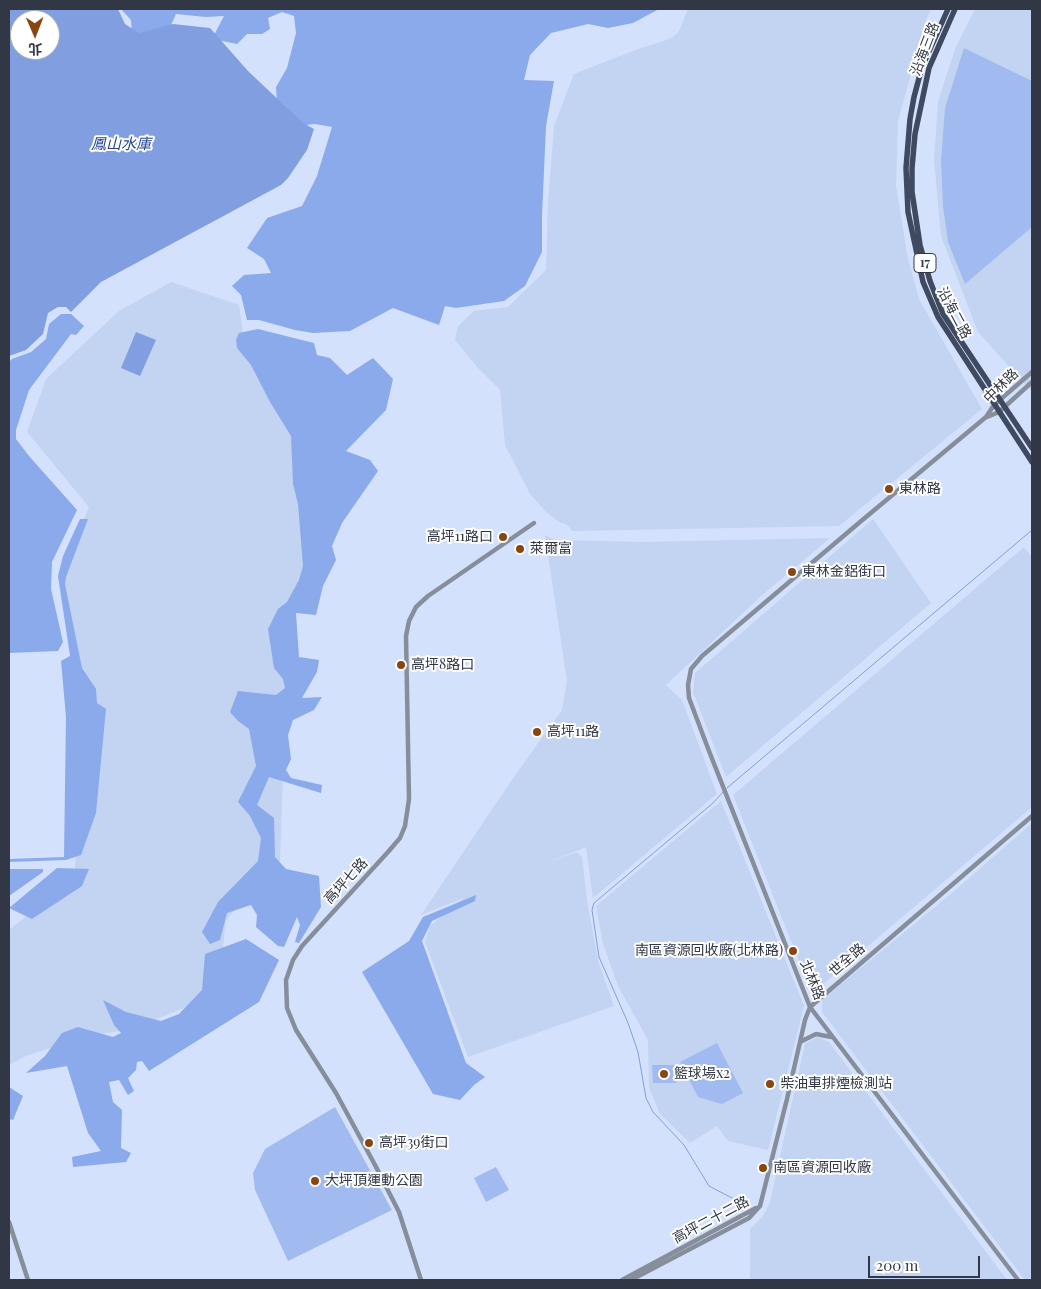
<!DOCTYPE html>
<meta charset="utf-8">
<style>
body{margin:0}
#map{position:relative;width:1041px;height:1289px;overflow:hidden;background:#d4e1fc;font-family:"Playfair Display","Noto Sans TC",serif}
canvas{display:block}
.frame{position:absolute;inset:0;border:10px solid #313744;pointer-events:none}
.north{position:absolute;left:10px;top:10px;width:50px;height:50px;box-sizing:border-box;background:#fff;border:1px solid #adafb4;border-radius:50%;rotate:179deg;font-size:14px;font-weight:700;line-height:20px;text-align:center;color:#313744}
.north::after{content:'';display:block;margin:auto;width:18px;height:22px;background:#884710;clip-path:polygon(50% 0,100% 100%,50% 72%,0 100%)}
.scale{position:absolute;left:868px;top:1256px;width:112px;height:22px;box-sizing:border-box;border:2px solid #313744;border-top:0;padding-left:6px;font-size:15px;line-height:18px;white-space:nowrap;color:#313744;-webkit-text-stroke:4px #fff;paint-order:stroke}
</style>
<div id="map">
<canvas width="1041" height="1289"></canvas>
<div class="frame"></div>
<div class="north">北</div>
<div class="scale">200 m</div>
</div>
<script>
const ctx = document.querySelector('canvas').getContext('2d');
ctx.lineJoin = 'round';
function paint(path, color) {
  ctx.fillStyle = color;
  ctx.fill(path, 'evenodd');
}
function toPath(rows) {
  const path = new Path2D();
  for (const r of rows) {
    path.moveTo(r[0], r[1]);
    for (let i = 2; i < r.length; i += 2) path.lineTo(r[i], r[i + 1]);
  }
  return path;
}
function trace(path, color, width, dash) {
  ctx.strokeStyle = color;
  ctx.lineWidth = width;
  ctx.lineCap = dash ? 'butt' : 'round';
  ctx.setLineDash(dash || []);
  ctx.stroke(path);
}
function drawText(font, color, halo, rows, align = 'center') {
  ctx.font = font + ' "Playfair Display","Noto Sans TC",serif';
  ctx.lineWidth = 4;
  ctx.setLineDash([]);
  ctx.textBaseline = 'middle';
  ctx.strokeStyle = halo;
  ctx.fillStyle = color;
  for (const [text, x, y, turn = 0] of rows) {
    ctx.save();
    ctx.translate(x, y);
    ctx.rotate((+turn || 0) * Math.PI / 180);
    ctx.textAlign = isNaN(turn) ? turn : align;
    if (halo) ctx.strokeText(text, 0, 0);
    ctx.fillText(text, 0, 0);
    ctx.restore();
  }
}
const built = toPath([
 [688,9,931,9,926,20,898,121,896,186,908,259,919,299,982,409,839,526,573,531,566,524,561,523,546,512,530,494,505,445,500,390,478,368,455,340,458,326,474,311,508,307,546,270,548,202,554,126,574,74,638,49,664,41,673,37,679,31],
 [975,9,1032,9,1032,392,978,332,941,236,934,159,938,102,955,49],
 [171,282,239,305,245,348,305,426,309,574,293,608,283,772,280,861,226,920,218,994,130,1030,90,1035,26,1056,9,1065,9,930,74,879,88,708,60,575,89,507,27,432,46,379,119,311],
 [873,519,931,603,726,777,693,692,695,673],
 [545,535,555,540,645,542,830,538,760,597,666,685,682,700,717,794,593,898,586,847,549,862,577,852,582,857,587,901,599,964,614,1006,468,1057,425,942,430,926,464,898,421,915,511,781,562,710,567,681],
 [1024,547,1032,557,1032,807,822,985,815,986,805,976,733,795],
 [721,801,804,1006,768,1150,728,1141,717,1126,690,1143,660,1114,649,1087,648,1040,618,986,603,944,596,906],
 [1032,823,1032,1280,1025,1280,822,1012,822,1005,823,999,953,892],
 [817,1037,829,1042,1007,1280,750,1280,750,1229,763,1216,770,1202,805,1044]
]);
const green = toPath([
 [964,48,1032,81,1032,227,965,284,948,242,943,206,941,161,945,108],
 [717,1043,743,1093,722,1104,698,1097,680,1062],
 [652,1065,676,1065,676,1083,653,1083],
 [335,1107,392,1210,288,1261,255,1190,253,1173,265,1149],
 [496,1167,509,1190,486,1202,474,1178]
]);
const forest = toPath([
 [121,9,659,9,633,23,608,28,588,24,551,33,530,55,524,80,554,81,546,126,542,216,542,252,525,286,504,301,456,308,445,306,439,325,393,308,350,331,313,333,295,330,259,320,247,320,241,295,232,286,244,275,271,273,264,259,247,248,267,218,302,206,317,176,332,127,315,124,297,126,278,123,276,87,287,68,296,33,294,16,282,12,268,18,270,29,262,34,247,34,237,44,212,39,224,16,206,17,176,14,171,25,143,34,132,33,131,20],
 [61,314,71,314,84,326,76,335,71,334,29,390,16,430,16,439,29,456,77,510,52,562,51,589,63,642,58,651,9,653,9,362,12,359,31,352,46,339,49,324],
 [258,329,314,343,317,355,330,358,347,375,373,358,393,379,386,410,346,451,370,460,378,471,342,523,332,546,336,560,323,586,316,615,296,613,299,657,319,660,317,672,302,698,322,697,314,710,293,720,288,735,291,759,286,770,291,778,322,785,321,793,269,777,257,805,274,818,275,857,286,869,319,876,321,907,299,943,295,942,300,925,297,917,284,947,278,946,256,927,257,915,251,905,227,913,220,940,210,944,202,932,218,902,258,861,261,838,250,816,238,802,256,766,249,729,238,721,230,712,238,691,276,695,285,688,283,679,274,668,268,629,278,609,287,602,299,580,303,566,298,504,293,484,291,436,270,402,251,365,237,348,236,340,239,333],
 [80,519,88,519,66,577,65,584,82,668,96,689,97,703,106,709,96,813,81,855,66,860,9,862,9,859,64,857,66,717,61,661,70,656,58,576,63,556],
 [57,868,89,869,82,886,32,919,9,908],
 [9,869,43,869,43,872,9,896],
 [476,895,475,901,432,921,422,941,466,1063,485,1077,474,1085,460,1100,433,1094,362,972,409,941,423,917],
 [246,939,279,960,259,1002,149,1071,142,1061,137,1062,136,1070,128,1078,134,1091,128,1095,119,1080,109,1082,113,1102,122,1110,121,1148,131,1153,126,1162,73,1167,72,1157,101,1151,88,1133,67,1066,26,1073,45,1056,62,1033,78,1027,113,1037,121,1033,114,1025,103,1000,126,1012,161,1021,179,1014,202,990,205,954],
 [9,1087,23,1096,13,1120,9,1119]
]);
const water = toPath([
 [9,9,118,9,125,24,139,33,173,24,210,28,248,71,303,123,314,129,307,150,288,178,281,185,101,282,71,312,66,307,58,307,48,313,43,334,26,350,9,356],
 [20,20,50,20,50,50,20,50],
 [136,332,156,340,140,376,121,368]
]);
const stream = toPath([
 [727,788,1032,530],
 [724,791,713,803,594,903,592,910,599,957,628,1023,638,1052,646,1098,653,1112,684,1145,709,1186,734,1199,745,1201,749,1205]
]);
const tertiary = toPath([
 [987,417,999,412,1032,382],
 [800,1042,816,1034,831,1037],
 [9,1222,28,1280],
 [421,1280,399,1212,375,1165,336,1093,296,1030,287,1008,286,980,293,960,302,946,388,852,400,838,405,826,409,799,406,636,409,621,416,607,428,596,534,523],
 [622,1280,756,1208],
 [631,1280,749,1218,760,1206,787,1099,805,1020,810,1007,1032,816],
 [1018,1280,810,1007,709,751,689,698,688,685,691,669,702,656,860,522,986,417,994,405,1032,372]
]);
const primary = toPath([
 [948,9,922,67,914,97,910,119,906,168,908,212,923,282,938,317,1032,462],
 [955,9,929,68,915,134,912,168,912,192,920,245,930,281,943,314,1032,448]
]);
const markers = [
 [889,489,5,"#884710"],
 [503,537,5,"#884710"],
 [520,549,5,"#884710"],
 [792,572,5,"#884710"],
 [401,665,5,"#884710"],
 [537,732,5,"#884710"],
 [793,951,5,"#884710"],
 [664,1074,5,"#884710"],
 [770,1084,5,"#884710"],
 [369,1143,5,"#884710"],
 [763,1168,5,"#884710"],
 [315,1181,5,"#884710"]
];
const shields = [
 [925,263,22]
];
const shieldNames = [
 ["17",925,263]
];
const streetNames = [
 ["沿海三路",925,49,-69],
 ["沿海二路",954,313,62],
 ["中林路",1001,386,-44],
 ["高坪七路",346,881,-47],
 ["世全路",847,960,-41],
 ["北林路",812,980,68],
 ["高坪二十二路",711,1220,-28]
];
const poiNames = [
 ["東林路",899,489],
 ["高坪11路口",493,537,"right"],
 ["萊爾富",530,549],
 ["東林金鋁街口",802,572],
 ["高坪8路口",411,665],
 ["高坪11路",547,732],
 ["南區資源回收廠(北林路)",783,951,"right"],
 ["籃球場x2",674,1074],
 ["柴油車排煙檢測站",780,1084],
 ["高坪39街口",379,1143],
 ["南區資源回收廠",773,1168],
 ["大坪頂運動公園",325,1181]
];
const waterNames = [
 ["鳳山水庫",121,144]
];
paint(built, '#c3d3f2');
paint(green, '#a1bbf1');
paint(forest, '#8baaec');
paint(water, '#809ee0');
trace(stream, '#809ee0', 1);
trace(tertiary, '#878e9b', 4.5);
trace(primary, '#3f4a61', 5.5);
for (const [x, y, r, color] of markers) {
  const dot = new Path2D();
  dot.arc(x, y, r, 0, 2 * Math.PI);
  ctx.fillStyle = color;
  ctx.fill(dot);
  trace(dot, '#fff', 2);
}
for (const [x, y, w] of shields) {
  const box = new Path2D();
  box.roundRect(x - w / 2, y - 9.5, w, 19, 4);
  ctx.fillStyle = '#fff';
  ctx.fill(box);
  trace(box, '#313744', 1);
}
drawText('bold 12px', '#313744', null, shieldNames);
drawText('14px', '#313744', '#fff', streetNames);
drawText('14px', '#313744', '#fff', poiNames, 'left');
drawText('italic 15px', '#264491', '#fff', waterNames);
</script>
